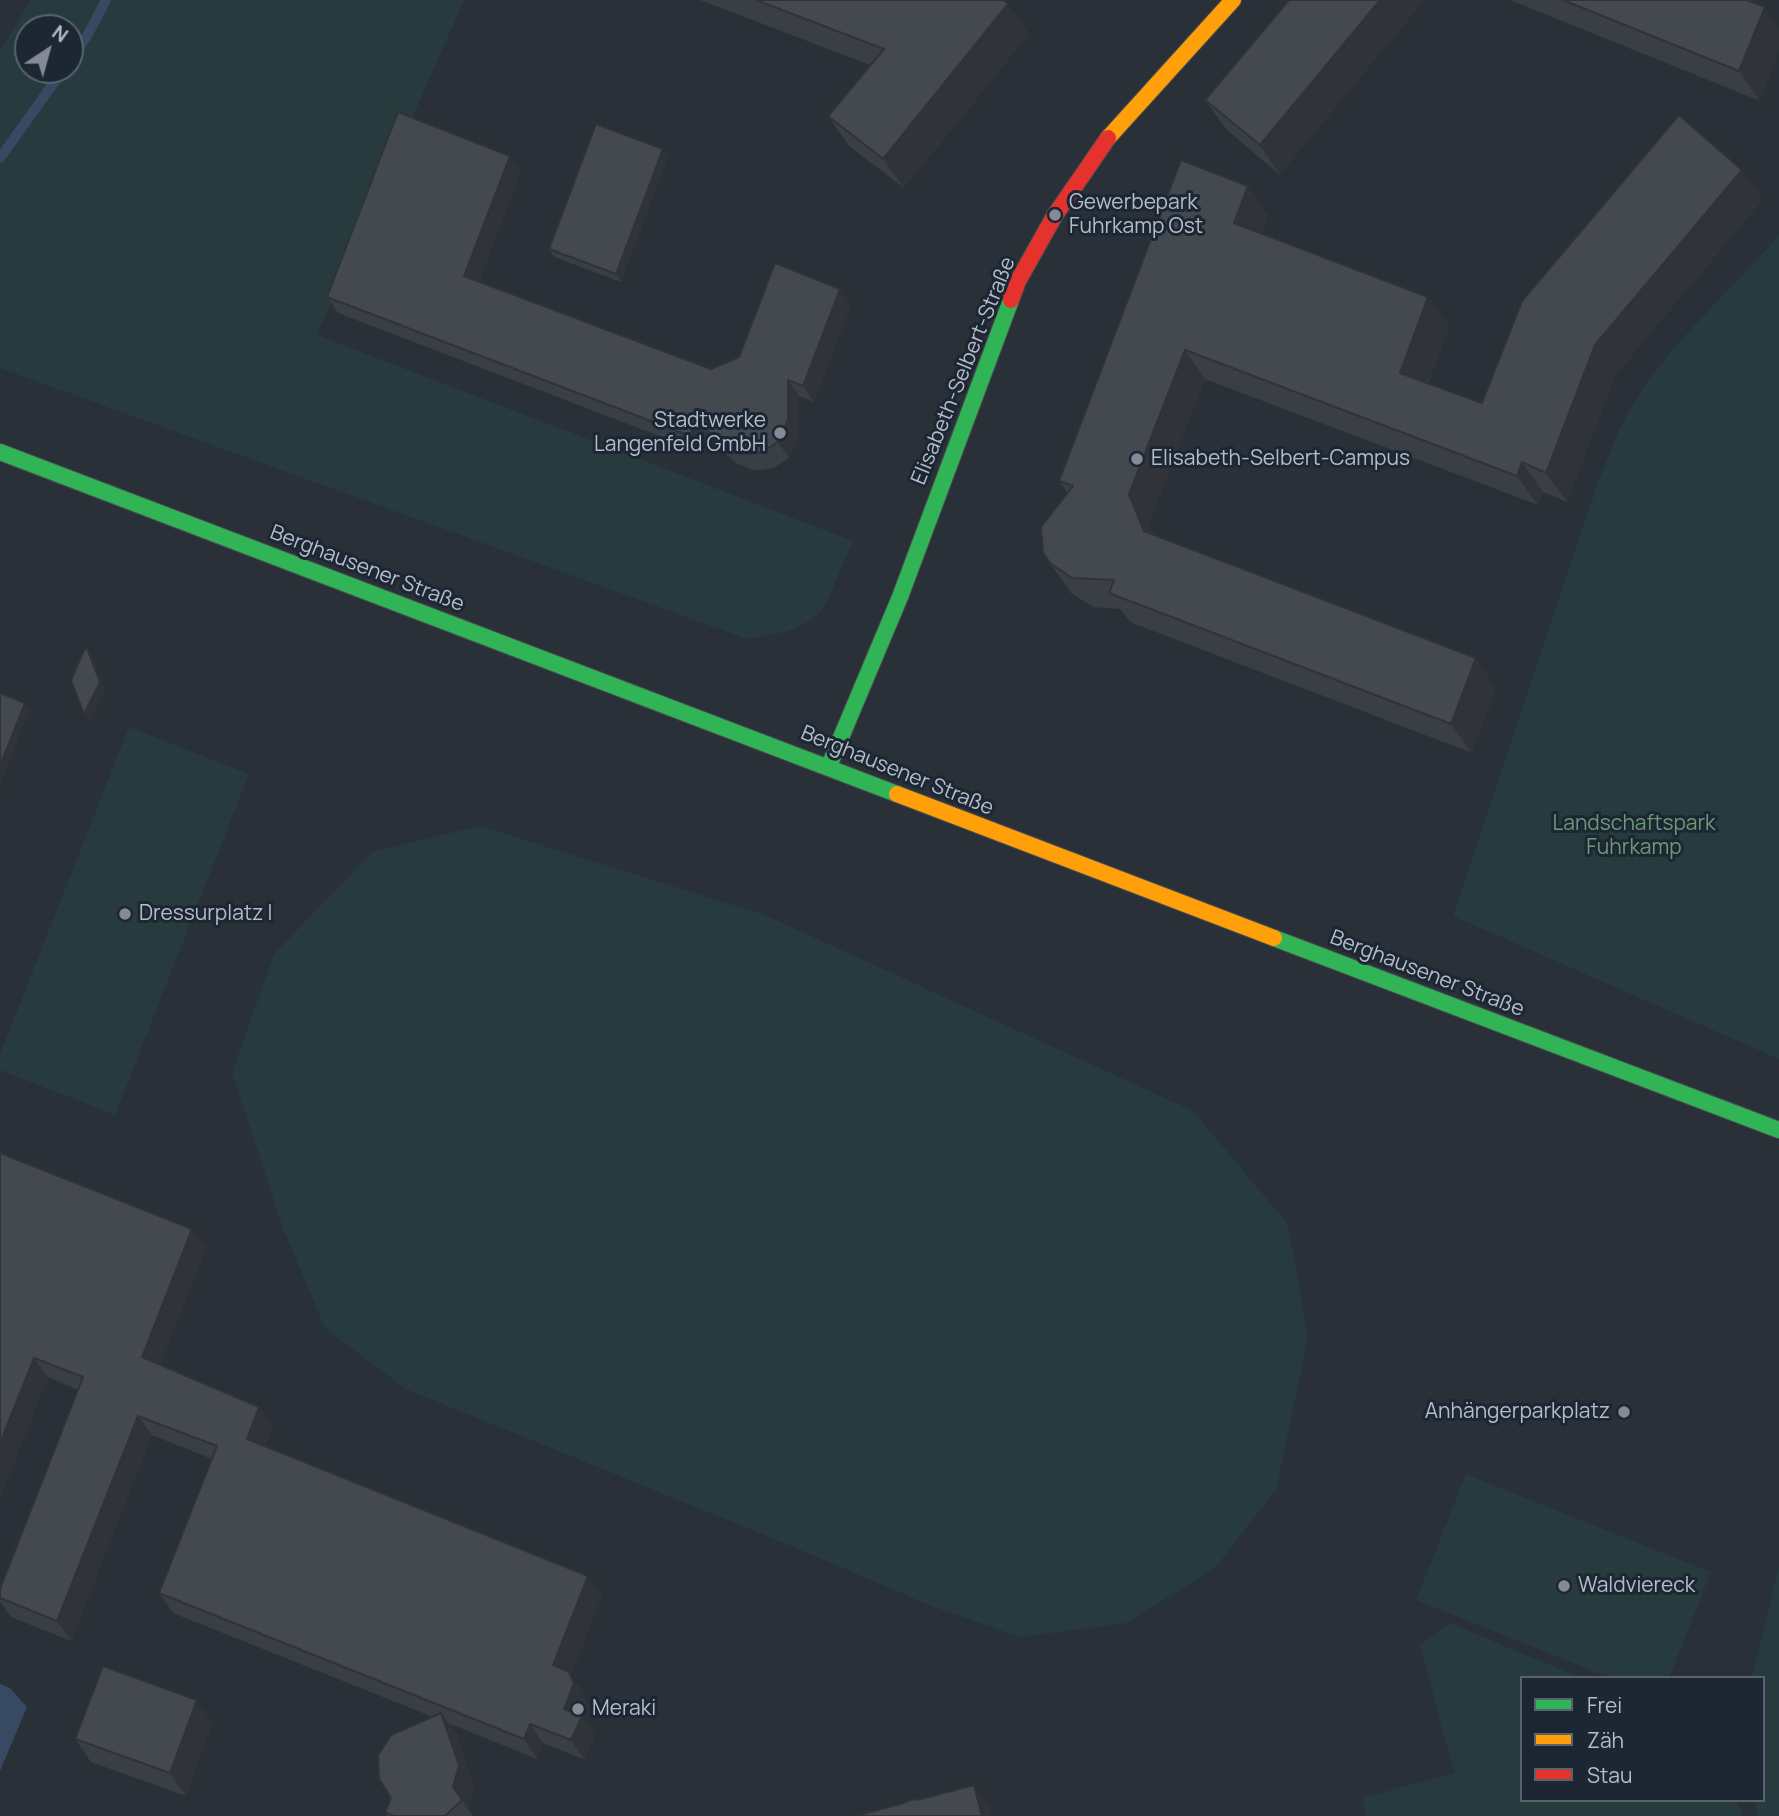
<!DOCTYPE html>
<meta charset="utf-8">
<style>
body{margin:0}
#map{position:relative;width:1779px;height:1816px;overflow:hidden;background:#2a3038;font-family:Manrope,sans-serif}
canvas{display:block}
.legend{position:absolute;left:1520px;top:1676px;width:245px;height:126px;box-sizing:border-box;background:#1d2633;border:2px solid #59626f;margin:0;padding:9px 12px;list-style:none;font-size:21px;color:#b4bcc9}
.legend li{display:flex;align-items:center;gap:14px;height:35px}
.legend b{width:35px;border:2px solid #59626f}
.north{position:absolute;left:14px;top:14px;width:70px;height:70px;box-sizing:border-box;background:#1d2633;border:2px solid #59626f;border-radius:50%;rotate:36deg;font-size:19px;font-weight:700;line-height:28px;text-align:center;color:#b4bcc9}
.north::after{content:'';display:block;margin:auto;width:24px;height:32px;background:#848b96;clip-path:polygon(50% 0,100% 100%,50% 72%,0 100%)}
</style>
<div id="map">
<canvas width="1779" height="1816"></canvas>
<ul class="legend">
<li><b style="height:9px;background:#30b455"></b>Frei</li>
<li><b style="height:9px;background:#ff9f0a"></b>Zäh</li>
<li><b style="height:9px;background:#e5322d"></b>Stau</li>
</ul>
<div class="north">N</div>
</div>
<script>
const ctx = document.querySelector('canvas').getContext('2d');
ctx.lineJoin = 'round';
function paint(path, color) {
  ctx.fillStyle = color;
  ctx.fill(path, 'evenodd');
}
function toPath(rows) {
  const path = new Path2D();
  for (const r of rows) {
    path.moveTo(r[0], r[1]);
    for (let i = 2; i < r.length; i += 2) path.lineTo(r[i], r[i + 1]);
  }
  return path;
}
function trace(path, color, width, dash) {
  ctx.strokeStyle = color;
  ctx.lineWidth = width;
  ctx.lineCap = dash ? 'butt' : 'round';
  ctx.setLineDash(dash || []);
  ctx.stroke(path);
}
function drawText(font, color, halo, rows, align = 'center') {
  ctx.font = font + ' Manrope,sans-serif';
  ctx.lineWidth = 6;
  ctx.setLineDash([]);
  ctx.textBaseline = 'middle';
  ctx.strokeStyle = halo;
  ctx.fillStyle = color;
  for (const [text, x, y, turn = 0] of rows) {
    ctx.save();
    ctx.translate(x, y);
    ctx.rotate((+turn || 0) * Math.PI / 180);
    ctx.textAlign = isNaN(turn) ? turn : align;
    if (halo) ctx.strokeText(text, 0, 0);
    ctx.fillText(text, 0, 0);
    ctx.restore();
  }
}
const green = toPath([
 [31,0,464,0,317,335,853,541,825,606,816,616,801,626,785,632,747,639,0,368,0,50],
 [28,28,70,28,70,70,28,70],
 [1779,236,1779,1059,1453,916,1600,477,1620,427,1648,380,1677,344],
 [129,727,249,774,115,1115,0,1070,0,1054],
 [480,826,765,915,1193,1111,1288,1224,1308,1338,1276,1490,1215,1568,1127,1623,1020,1637,934,1607,801,1550,406,1389,325,1328,284,1231,232,1073,274,954,372,852],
 [1466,1474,1711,1572,1669,1678,1611,1678,1416,1600],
 [1779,1566,1779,1816,1758,1816,1754,1800,1763,1800,1763,1678,1752,1678],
 [1450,1623,1581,1678,1522,1678,1522,1800,1738,1800,1742,1816,1366,1816,1362,1798,1454,1773,1420,1645]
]);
const water = toPath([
 [0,1684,10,1688,27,1707,0,1771]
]);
const stream = toPath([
 [70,60,87,36,106,0],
 [0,158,63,70]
]);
const fast = toPath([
 [0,452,897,794],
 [829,766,900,597,1011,300],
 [1274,938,1779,1130]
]);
const slow = toPath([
 [1108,138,1233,0],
 [897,794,1274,938]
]);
const jam = toPath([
 [1011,300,1018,281,1055,215,1108,138]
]);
const wall = toPath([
 [700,0,1003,0,1008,4,1029,34,904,188,849,146,828,116,870,65],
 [1289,0,1280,175,1226,129,1205,100],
 [1510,0,1747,0,1760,101],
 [663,149,668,157,621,282,554,257,549,249],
 [521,172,479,281,711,369,739,357,851,305,814,402,799,396,799,436,789,458,773,468,762,470,752,470,734,462,708,435,701,452,338,313,327,297],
 [1248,186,1268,216,1261,234,1428,297,1449,326,1428,383,1482,403,1763,199,1616,374,1567,502,1543,492,1538,505,1205,379,1149,523,1154,535,1496,688,1472,753,1130,622,1120,609,1093,607,1071,593,1050,563,1067,493,1059,481],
 [0,1153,192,1229,206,1248,160,1365,259,1407,273,1426,265,1446,602,1595,571,1675,583,1692,587,1703,582,1717,595,1735,585,1760,543,1743,537,1759,448,1723,457,1735,474,1787,469,1810,473,1816,388,1816,385,1812,433,1717,173,1613,159,1593,212,1459,152,1435,71,1641,11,1617,0,1602,0,1589,78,1390,48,1377,0,1498],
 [212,1723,186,1796,91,1762,75,1739]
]);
const shadedWall = toPath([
 [1380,0,1425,0,1280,175,1260,145],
 [1008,4,1029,34,904,188,883,159],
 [1765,7,1779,27,1779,53,1760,101,1739,71],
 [663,149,668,157,621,282,616,274],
 [510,156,521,172,476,291,464,276],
 [1742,170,1763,199,1616,374,1567,502,1546,473,1595,345],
 [1248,186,1268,216,1254,253,1234,223],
 [840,289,851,305,814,402,803,386],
 [1428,297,1449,326,1420,402,1400,373],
 [1185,350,1205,379,1149,523,1165,561,1144,531,1129,494],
 [788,380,799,396,799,436,789,458,778,442],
 [696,419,708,435,701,452,690,436],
 [1522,462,1543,492,1538,505,1517,476],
 [86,646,92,654,105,689,89,721,84,714],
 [1476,658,1496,688,1472,753,1451,724],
 [25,703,30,710,0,787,0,766],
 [192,1229,206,1248,156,1377,142,1357],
 [34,1358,48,1377,0,1498,0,1443],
 [259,1407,273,1426,260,1459,247,1439],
 [138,1416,152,1435,71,1641,57,1621],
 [588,1576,602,1595,571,1675,583,1692,587,1703,582,1717,595,1735,585,1760,571,1740,553,1665],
 [197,1700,212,1723,186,1796,170,1773],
 [441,1713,457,1735,474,1787,469,1810,473,1816,453,1787],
 [530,1724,543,1743,537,1759,524,1739],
 [974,1785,990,1807,992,1816,982,1816]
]);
const building = toPath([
 [756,0,1003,0,1008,4,883,159,828,116,884,49,756,0],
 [1289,0,1380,0,1260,145,1205,100,1289,0],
 [1563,0,1747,0,1765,7,1739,71,1563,0],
 [398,112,510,156,464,276,711,369,739,357,775,263,840,289,803,386,788,380,788,420,778,442,762,452,751,454,741,454,723,446,696,419,690,436,327,297,398,112],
 [1679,115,1742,170,1595,345,1546,473,1522,462,1517,476,1185,350,1129,494,1144,531,1476,658,1451,724,1109,593,1114,580,1072,578,1050,563,1043,552,1041,527,1073,486,1059,481,1181,160,1248,186,1234,223,1428,297,1400,373,1482,403,1522,301,1679,115],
 [596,124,663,149,616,274,549,249,596,124],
 [86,646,100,682,84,714,71,680,86,646],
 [0,693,25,703,0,766,0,693],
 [0,1153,192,1229,142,1357,259,1407,247,1439,588,1576,553,1665,569,1672,574,1683,564,1709,582,1716,571,1740,530,1724,524,1739,159,1593,217,1446,138,1416,57,1621,0,1598,0,1589,83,1377,34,1358,0,1443,0,1153],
 [103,1666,197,1700,170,1773,75,1739,103,1666],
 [441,1713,459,1765,453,1787,462,1800,445,1816,394,1816,385,1812,391,1798,379,1779,378,1755,391,1735,441,1713],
 [974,1785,982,1816,856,1816,900,1804,917,1798,917,1800,974,1785]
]);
const markers = [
 [1055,215,7,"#848b96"],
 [780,433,7,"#848b96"],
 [1137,459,7,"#848b96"],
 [125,914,7,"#848b96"],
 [1624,1412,7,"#848b96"],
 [1564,1586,7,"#848b96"],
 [578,1709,7,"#848b96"]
];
const poiNames = [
 ["Gewerbepark",1069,203],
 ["Fuhrkamp Ost",1069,227],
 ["Stadtwerke",766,421,"right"],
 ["Langenfeld GmbH",766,445,"right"],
 ["Elisabeth-Selbert-Campus",1151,459],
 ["Dressurplatz I",139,914],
 ["Anhängerparkplatz",1610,1412,"right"],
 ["Waldviereck",1578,1586],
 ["Meraki",592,1709]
];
const streetNames = [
 ["Elisabeth-Selbert-Straße",964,371,-68],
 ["Berghausener Straße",367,569,21],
 ["Berghausener Straße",897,771,22],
 ["Berghausener Straße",1427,974,21]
];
const parkNames = [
 ["Landschaftspark",1634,824],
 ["Fuhrkamp",1634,848]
];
paint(green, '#273a3e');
paint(water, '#384963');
trace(stream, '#384963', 10);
trace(fast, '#484c53', 18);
trace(slow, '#484c53', 18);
trace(jam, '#484c53', 18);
trace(fast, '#30b455', 16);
trace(slow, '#ff9f0a', 16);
trace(jam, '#e5322d', 16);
paint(wall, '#3a3f45');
paint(shadedWall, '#303338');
paint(building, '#444950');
trace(building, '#303338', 2);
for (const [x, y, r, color] of markers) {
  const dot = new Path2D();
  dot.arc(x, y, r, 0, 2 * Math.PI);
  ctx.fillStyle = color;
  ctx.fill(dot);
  trace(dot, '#1d2633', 2.5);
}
drawText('21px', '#b4bcc9', '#1d2633', poiNames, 'left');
drawText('21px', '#b4bcc9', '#1d2633', streetNames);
drawText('21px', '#6b9a76', '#1d2633', parkNames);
</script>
